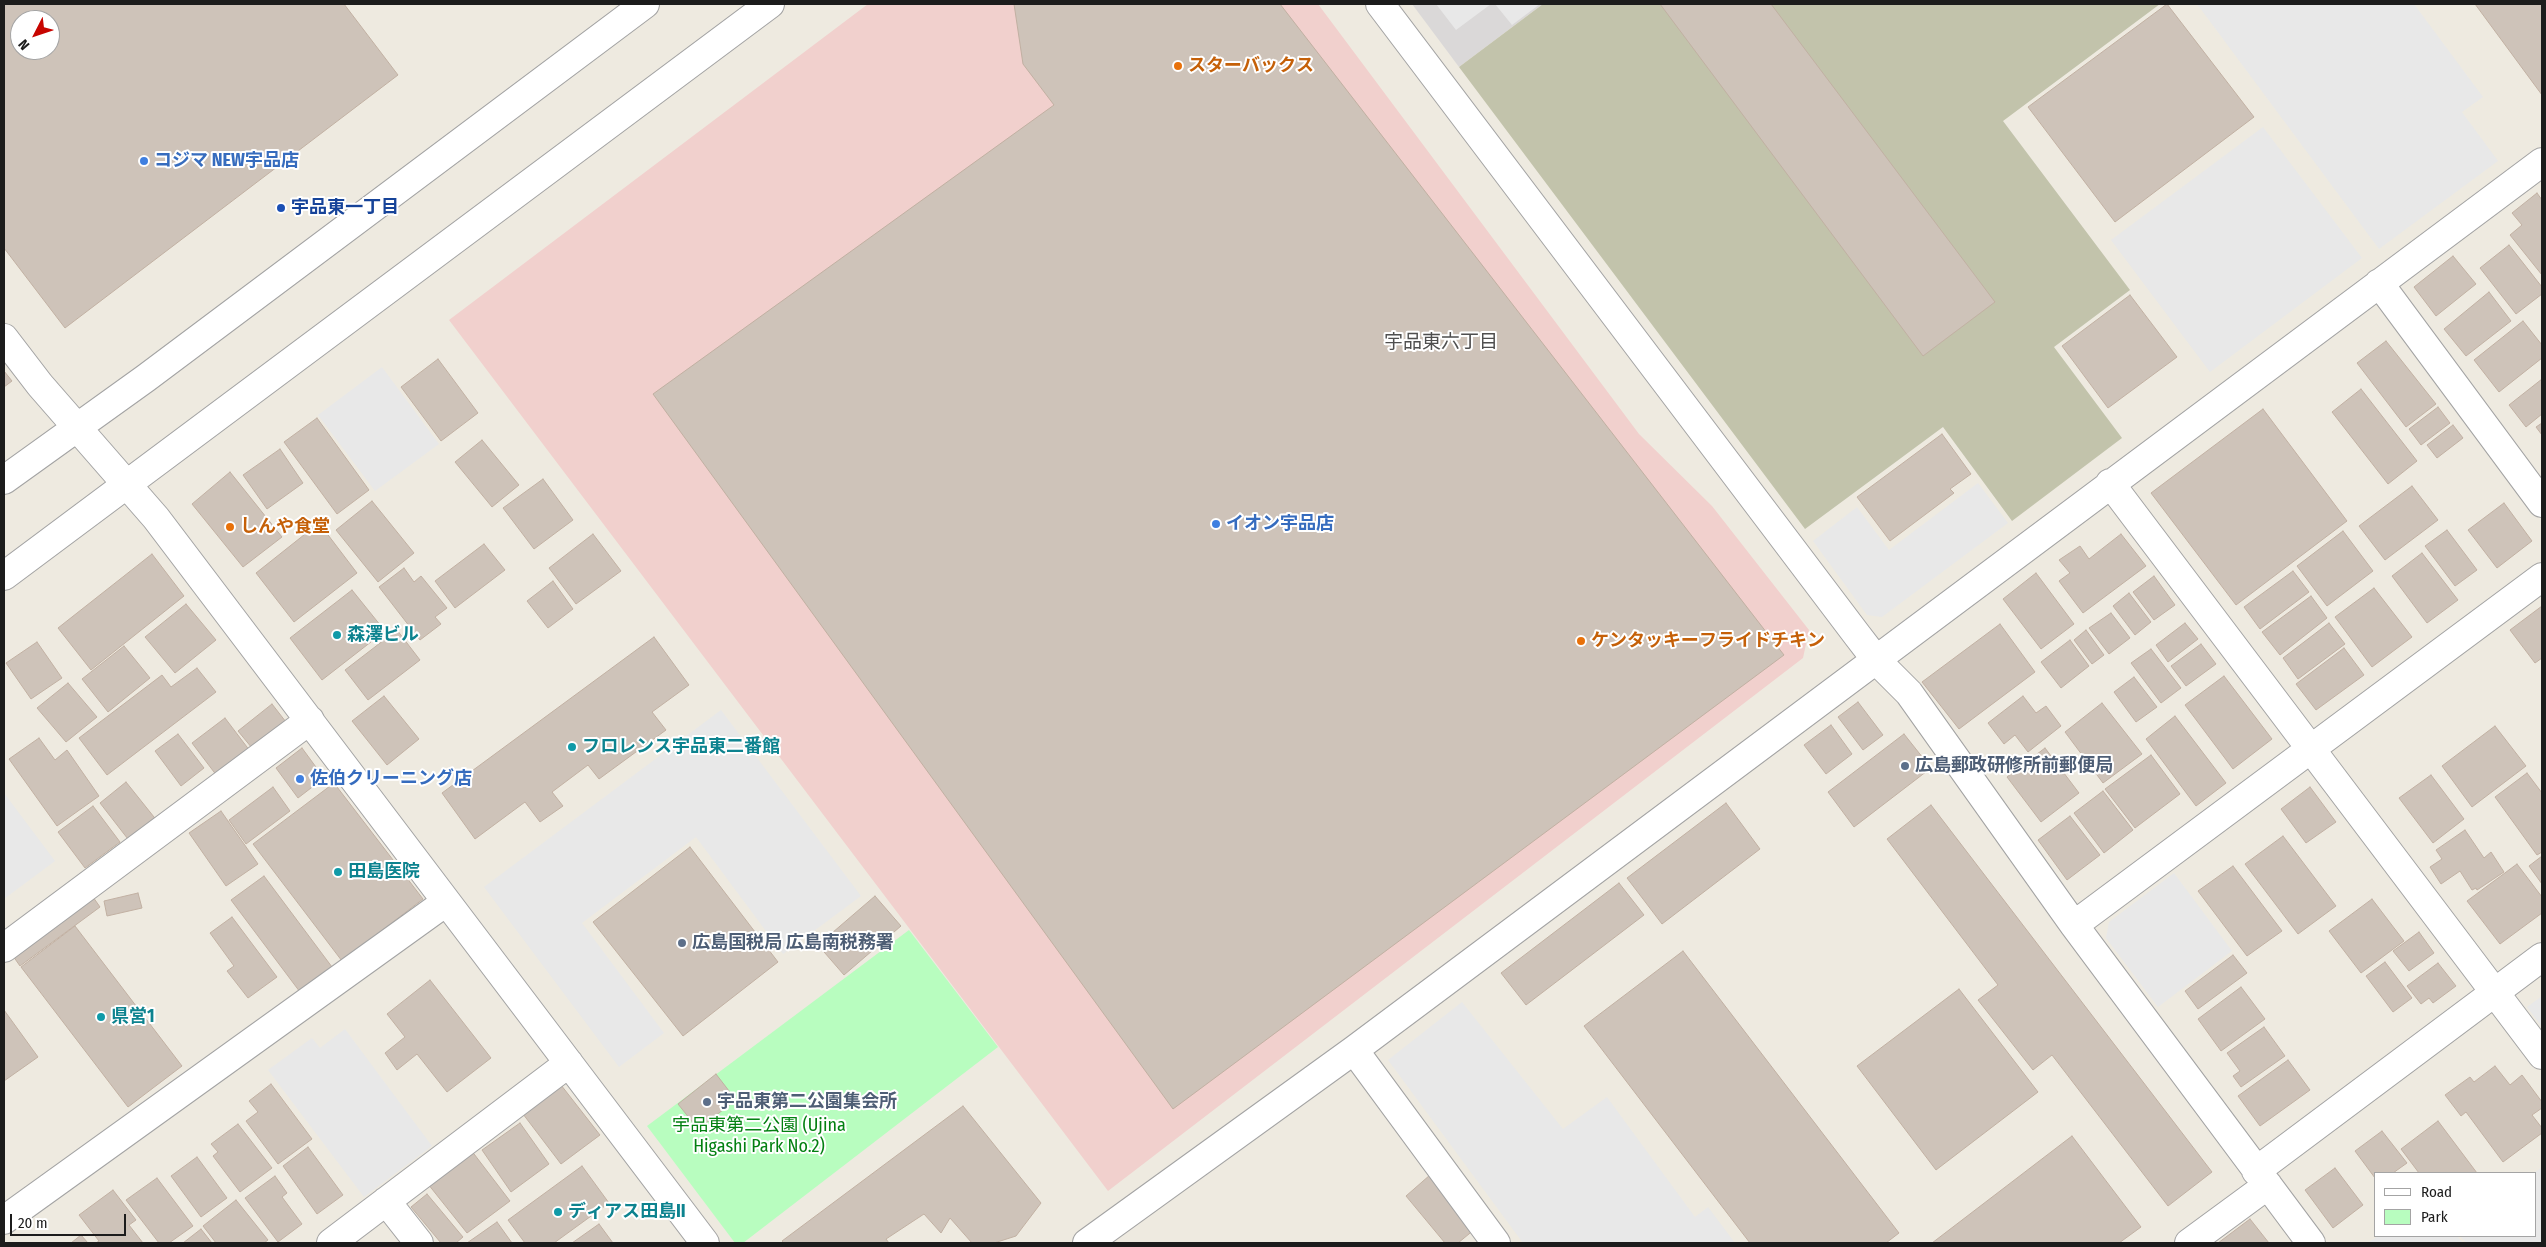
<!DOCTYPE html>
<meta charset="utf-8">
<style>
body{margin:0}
#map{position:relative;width:2546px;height:1247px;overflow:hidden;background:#eeeae0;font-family:"Fira Sans Condensed",sans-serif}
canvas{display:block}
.frame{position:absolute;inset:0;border:5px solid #1c1c1c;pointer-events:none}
.legend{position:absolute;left:2374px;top:1172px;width:162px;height:65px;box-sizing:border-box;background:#fff;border:1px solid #a4a4a4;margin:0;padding:6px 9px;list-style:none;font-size:15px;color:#1c1c1c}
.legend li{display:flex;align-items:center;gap:10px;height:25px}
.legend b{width:25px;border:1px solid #a4a4a4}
.north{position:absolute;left:10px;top:10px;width:50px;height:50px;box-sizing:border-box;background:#fff;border:1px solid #a4a4a4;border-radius:50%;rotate:229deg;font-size:14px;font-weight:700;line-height:20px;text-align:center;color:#1c1c1c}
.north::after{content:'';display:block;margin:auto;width:18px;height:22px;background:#c70500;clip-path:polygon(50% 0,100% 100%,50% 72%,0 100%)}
.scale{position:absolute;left:10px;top:1214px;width:116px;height:22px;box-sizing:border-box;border:2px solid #1c1c1c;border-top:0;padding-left:6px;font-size:15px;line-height:18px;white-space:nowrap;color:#1c1c1c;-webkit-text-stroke:4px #fff;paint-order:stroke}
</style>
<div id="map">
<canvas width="2546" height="1247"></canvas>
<div class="frame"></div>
<ul class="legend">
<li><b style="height:6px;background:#fff"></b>Road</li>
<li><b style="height:14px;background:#b8fdbf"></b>Park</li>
</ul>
<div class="north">N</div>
<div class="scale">20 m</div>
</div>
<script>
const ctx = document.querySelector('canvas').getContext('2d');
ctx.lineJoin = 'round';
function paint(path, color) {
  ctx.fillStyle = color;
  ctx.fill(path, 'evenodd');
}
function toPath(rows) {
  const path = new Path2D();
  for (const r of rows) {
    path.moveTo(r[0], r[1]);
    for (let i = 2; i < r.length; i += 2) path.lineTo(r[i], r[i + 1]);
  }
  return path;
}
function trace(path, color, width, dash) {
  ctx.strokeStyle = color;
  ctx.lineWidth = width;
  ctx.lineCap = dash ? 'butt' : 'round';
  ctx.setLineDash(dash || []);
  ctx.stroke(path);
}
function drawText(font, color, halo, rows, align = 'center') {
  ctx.font = font + ' "Fira Sans Condensed","Noto Sans JP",sans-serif';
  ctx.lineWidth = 4;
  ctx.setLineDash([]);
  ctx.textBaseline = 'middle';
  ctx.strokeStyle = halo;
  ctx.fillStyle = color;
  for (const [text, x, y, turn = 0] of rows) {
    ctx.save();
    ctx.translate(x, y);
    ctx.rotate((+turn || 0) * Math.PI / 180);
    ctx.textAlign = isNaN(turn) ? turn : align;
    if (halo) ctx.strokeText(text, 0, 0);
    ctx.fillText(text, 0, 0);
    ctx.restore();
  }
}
const residential = toPath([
 [1412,4,1543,4,1459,67]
]);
const commercial = toPath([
 [868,4,1318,4,1639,434,1712,506,1809,630,1803,658,1108,1191,449,320]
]);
const construction = toPath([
 [1543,4,2160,4,2003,121,2130,290,2054,347,2122,438,2012,521,1943,427,1805,529,1459,67]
]);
const park = toPath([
 [909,930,998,1047,743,1243,735,1243,647,1126]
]);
const parking = toPath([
 [1436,4,1491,4,1456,30],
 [1495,4,1540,4,1512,25],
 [2197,4,2414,4,2483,97,2462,112,2498,161,2379,249],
 [2263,127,2362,258,2210,372,2111,240],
 [382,367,439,444,375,491,318,415],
 [1978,483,2008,523,1882,617,1867,615,1813,541,1857,507,1889,550],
 [721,710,861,896,783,954,696,837,582,923,664,1033,619,1067,484,887],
 [4,793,55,861,4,899],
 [2174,873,2232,951,2158,1007,2106,938,2109,922],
 [2542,996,2542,1027,2527,1007],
 [1462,1002,1563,1129,1607,1097,1695,1217,1708,1207,1735,1243,1523,1243,1388,1060],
 [345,1029,432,1146,364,1197,268,1070,312,1038,320,1048],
 [2542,1167,2542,1243,2466,1243,2460,1236,2535,1236,2534,1173],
 [2378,1236,2457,1236,2463,1243,2368,1243]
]);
const building = toPath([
 [4,4,344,4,398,75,65,328,4,248,4,4],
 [20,20,50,20,50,50,20,50,20,20],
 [1014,4,1280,4,1784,655,1173,1109,653,394,1054,105,1023,64,1014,4],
 [1660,4,1771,4,1995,302,1923,356,1660,4],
 [2167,4,2254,117,2115,222,2028,107,2167,4],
 [2475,4,2542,4,2542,95,2475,4],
 [2537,193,2542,200,2542,275,2510,235,2522,225,2512,213,2537,193],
 [2509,245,2542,287,2542,294,2516,314,2480,268,2509,245],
 [2453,256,2476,284,2436,316,2414,287,2453,256],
 [2489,292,2511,321,2466,356,2444,329,2489,292],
 [2130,295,2177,357,2108,408,2062,346,2130,295],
 [2523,321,2542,345,2542,358,2499,392,2474,360,2523,321],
 [2386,341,2436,404,2406,427,2357,363,2386,341],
 [438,359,478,413,441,441,401,387,438,359],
 [4,371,12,381,4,387,4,371],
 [2542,379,2542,414,2526,427,2509,405,2542,379],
 [2361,389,2417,461,2388,484,2332,412,2361,389],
 [2438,407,2450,423,2421,445,2409,429,2438,407],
 [2263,409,2347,521,2236,605,2151,493,2263,409],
 [317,418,369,490,337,514,284,442,317,418],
 [2542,423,2542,435,2536,427,2542,423],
 [2453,425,2463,438,2437,458,2427,445,2453,425],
 [1942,434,1971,474,1950,489,1954,493,1890,541,1857,497,1942,434],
 [482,440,519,485,492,507,455,462,482,440],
 [280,449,303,483,267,509,243,475,280,449],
 [230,472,282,537,243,567,192,504,230,472],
 [543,479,573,520,534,549,503,508,543,479],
 [2412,486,2438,520,2385,560,2359,526,2412,486],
 [372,501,414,553,378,582,336,530,372,501],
 [2504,503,2532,541,2497,568,2468,530,2504,503],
 [319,523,357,573,294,622,256,573,319,523],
 [2447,530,2477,570,2455,586,2425,546,2447,530],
 [2343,531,2373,571,2327,606,2297,566,2343,531],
 [593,534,621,571,576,604,549,568,593,534],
 [2121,534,2146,566,2083,613,2059,581,2070,573,2059,560,2080,546,2089,559,2121,534],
 [484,544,505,570,455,608,435,581,484,544],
 [2422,553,2458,600,2427,623,2392,576,2422,553],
 [152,554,184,596,91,670,58,628,152,554],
 [404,568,414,582,421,576,447,608,435,617,441,624,420,640,379,587,404,568],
 [2293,571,2309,592,2260,629,2244,607,2293,571],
 [2036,573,2074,624,2041,649,2003,599,2036,573],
 [2154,576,2175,605,2154,620,2133,592,2154,576],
 [553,581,573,609,548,628,527,601,553,581],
 [2374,588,2412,637,2372,667,2335,617,2374,588],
 [352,590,385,631,322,680,290,638,352,590],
 [2129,593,2151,622,2135,635,2113,606,2129,593],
 [2311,596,2327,618,2280,655,2262,632,2311,596],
 [186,604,216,640,175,673,145,637,186,604],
 [2542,606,2542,658,2535,663,2510,630,2542,606],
 [2111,613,2130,638,2109,654,2089,628,2111,613],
 [2185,623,2198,639,2168,662,2156,645,2185,623],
 [2329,623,2345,644,2298,679,2283,658,2329,623],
 [2000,624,2035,672,1959,729,1922,682,2000,624],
 [397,630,420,660,368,700,345,670,397,630],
 [2086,630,2104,655,2092,664,2074,640,2086,630],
 [654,637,689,685,652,712,666,730,599,779,588,765,552,792,563,806,540,822,525,802,475,839,442,793,654,637],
 [2070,640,2089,666,2061,688,2041,662,2070,640],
 [37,642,62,678,31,699,6,663,37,642],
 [2201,644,2216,664,2186,686,2171,666,2201,644],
 [124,646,150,678,108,712,82,679,124,646],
 [2344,648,2364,675,2316,710,2296,684,2344,648],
 [2151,649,2181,688,2161,703,2131,663,2151,649],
 [197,668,216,692,107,775,79,738,162,675,171,687,197,668],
 [2224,676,2272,739,2233,769,2185,705,2224,676],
 [2134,677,2157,707,2136,722,2114,692,2134,677],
 [68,683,97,717,66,742,37,708,68,683],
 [384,696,419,739,387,765,352,721,384,696],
 [2023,696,2036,713,2046,706,2061,726,2028,752,2015,735,2004,744,1988,723,2023,696],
 [1858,702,1883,735,1863,750,1838,717,1858,702],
 [2102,703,2142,754,2103,783,2065,732,2102,703],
 [272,704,286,722,252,748,238,731,272,704],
 [2175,716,2226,783,2196,806,2146,739,2175,716],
 [225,718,250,751,217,776,192,743,225,718],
 [1831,725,1852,754,1826,774,1804,745,1831,725],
 [2495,726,2526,766,2472,807,2442,766,2495,726],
 [178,734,204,768,181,786,155,751,178,734],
 [1904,734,1931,768,1854,827,1828,792,1904,734],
 [39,738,55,760,67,750,99,796,57,826,9,759,39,738],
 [302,748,324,778,298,798,276,768,302,748],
 [2045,748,2079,793,2041,822,2007,777,2045,748],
 [2151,755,2180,794,2135,828,2105,789,2151,755],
 [2527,773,2542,793,2542,852,2537,855,2495,797,2527,773],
 [2431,775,2464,819,2433,843,2399,798,2431,775],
 [126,782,158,822,131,843,100,803,126,782],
 [334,783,423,899,342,961,253,844,334,783],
 [273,787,290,811,246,844,229,820,273,787],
 [2310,787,2336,822,2306,843,2281,809,2310,787],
 [2103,791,2133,830,2104,853,2074,813,2103,791],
 [1726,803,1760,849,1662,924,1627,878,1726,803],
 [1931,805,2212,1172,2168,1206,2052,1055,2033,1070,1978,1000,1998,985,1887,839,1931,805],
 [93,806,120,842,85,868,58,832,93,806],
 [221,811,258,864,226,886,189,833,221,811],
 [2070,816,2100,855,2067,880,2038,840,2070,816],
 [2465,830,2484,858,2491,852,2504,872,2477,890,2476,888,2472,890,2460,871,2441,884,2430,867,2442,859,2436,850,2465,830],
 [2283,836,2336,906,2298,934,2245,864,2283,836],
 [690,847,778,962,683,1036,593,922,690,847],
 [2542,856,2542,884,2529,866,2542,856],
 [2517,864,2542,897,2542,913,2500,944,2467,901,2517,864],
 [2233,866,2282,931,2247,956,2198,891,2233,866],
 [264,876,332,967,300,992,231,900,264,876],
 [1619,883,1644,915,1526,1005,1501,973,1619,883],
 [138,893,142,908,107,916,104,901,138,893],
 [875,896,901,926,844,975,818,945,875,896],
 [93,897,100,907,20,966,13,956,93,897],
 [2372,899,2404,941,2361,973,2329,931,2372,899],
 [232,917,277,977,248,998,227,971,234,966,210,933,232,917],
 [75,926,182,1066,128,1107,21,967,75,926],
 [2419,932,2434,953,2409,971,2393,951,2419,932],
 [1683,951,1899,1233,1886,1243,1750,1243,1584,1026,1683,951],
 [2233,955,2247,973,2198,1009,2185,991,2233,955],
 [2385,962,2412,998,2393,1012,2366,976,2385,962],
 [2438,963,2456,986,2433,1003,2429,998,2421,1004,2407,986,2438,963],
 [430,980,491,1058,447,1092,417,1054,397,1070,385,1053,405,1037,387,1014,430,980],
 [2241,987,2265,1019,2221,1051,2198,1019,2241,987],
 [1959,989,2038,1092,1936,1170,1857,1066,1959,989],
 [4,1010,38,1057,4,1081,4,1010],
 [2264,1027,2285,1056,2241,1087,2233,1076,2240,1071,2227,1053,2264,1027],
 [2288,1060,2310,1090,2260,1126,2238,1096,2288,1060],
 [2495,1066,2510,1085,2522,1075,2542,1102,2542,1108,2532,1115,2542,1128,2542,1133,2503,1162,2466,1112,2461,1116,2445,1095,2470,1077,2474,1082,2495,1066],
 [716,1074,736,1100,698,1129,678,1104,716,1074],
 [271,1084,312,1139,278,1164,246,1121,258,1112,249,1101,271,1084],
 [561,1085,600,1135,561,1164,523,1114,561,1085],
 [963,1106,1041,1203,1016,1236,994,1243,972,1243,950,1218,941,1233,924,1214,886,1239,889,1243,784,1243,782,1241,963,1106],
 [2438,1121,2477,1173,2419,1173,2401,1149,2438,1121],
 [520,1123,549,1164,511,1192,482,1150,520,1123],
 [238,1124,272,1168,240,1192,213,1156,218,1152,211,1144,238,1124],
 [2382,1131,2407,1163,2393,1173,2375,1173,2375,1178,2355,1151,2382,1131],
 [2072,1136,2141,1227,2119,1243,1932,1243,2072,1136],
 [308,1147,343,1195,317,1214,283,1166,308,1147],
 [471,1150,510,1201,467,1233,428,1184,471,1150],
 [197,1157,227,1198,201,1217,171,1176,197,1157],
 [582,1166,609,1203,554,1243,525,1243,508,1220,582,1166],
 [2335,1168,2363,1205,2333,1228,2305,1190,2335,1168],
 [1430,1175,1475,1229,1458,1243,1445,1243,1406,1196,1430,1175],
 [275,1176,287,1193,282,1197,302,1224,278,1242,245,1198,275,1176],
 [157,1178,193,1226,169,1243,159,1243,126,1200,157,1178],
 [113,1190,136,1220,129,1225,143,1243,96,1243,99,1241,79,1215,113,1190],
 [427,1194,463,1237,456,1243,441,1243,411,1207,427,1194],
 [236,1200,268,1240,264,1243,216,1243,203,1226,236,1200],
 [2250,1219,2269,1243,2218,1243,2250,1219],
 [497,1222,512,1243,467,1243,497,1222],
 [599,1224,613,1243,572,1243,599,1224],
 [201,1229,212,1243,183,1243,201,1229],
 [81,1235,88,1243,71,1243,81,1235]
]);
const minor = toPath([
 [1380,4,1857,635,1877,661,1909,693,2074,925,2311,1243],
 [2379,283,2542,503],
 [4,338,40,385,156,518,705,1243],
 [4,480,146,378,645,4],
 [2110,483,2542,1055],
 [4,576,770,4],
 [2074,925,2542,577],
 [4,948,310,720],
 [1354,1050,1496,1243],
 [2256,1171,2542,957],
 [386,1201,419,1243],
 [4,1220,446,902],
 [331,1243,569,1063],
 [1087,1243,1354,1050,2542,162],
 [2189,1243,2268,1185]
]);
const markers = [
 [1178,66,5,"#e8710a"],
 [144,161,5,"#3f7fe0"],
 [281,208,5,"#1a4fb4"],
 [1216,524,5,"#3f7fe0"],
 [230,527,5,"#e8710a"],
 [337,635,5,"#0f9aa8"],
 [1581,641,5,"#e8710a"],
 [572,747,5,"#0f9aa8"],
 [1905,766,5,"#5c6f8a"],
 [300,779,5,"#3f7fe0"],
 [338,872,5,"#0f9aa8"],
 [682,943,5,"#5c6f8a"],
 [101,1017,5,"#0f9aa8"],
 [707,1102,5,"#5c6f8a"],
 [558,1212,5,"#0f9aa8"]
];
const foodNames = [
 ["スターバックス",1188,66],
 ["しんや食堂",240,527],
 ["ケンタッキーフライドチキン",1591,641]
];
const shopNames = [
 ["コジマ NEW宇品店",154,161],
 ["イオン宇品店",1226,524],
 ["佐伯クリーニング店",310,779]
];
const transitNames = [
 ["宇品東一丁目",291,208]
];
const cultureNames = [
 ["森澤ビル",347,635],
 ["フロレンス宇品東二番館",582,747],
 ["田島医院",348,872],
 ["県営1",111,1017],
 ["ディアス田島II",568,1212]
];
const serviceNames = [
 ["広島郵政研修所前郵便局",1915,766],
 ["広島国税局 広島南税務署",692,943],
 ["宇品東第二公園集会所",717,1102]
];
const parkNames = [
 ["宇品東第二公園 (Ujina",759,1126],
 ["Higashi Park No.2)",759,1147]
];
const neighbourhoodNames = [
 ["宇品東六丁目",1441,343]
];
paint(residential, '#dad8d8');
paint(commercial, '#f1d0cd');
paint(construction, '#c2c3ab');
paint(park, '#b8fdbf');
paint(parking, '#e8e8e8');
paint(building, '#cec3b9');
trace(building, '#c1b0a2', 1);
trace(minor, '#a3a3a3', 30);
trace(minor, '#fff', 28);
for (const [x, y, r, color] of markers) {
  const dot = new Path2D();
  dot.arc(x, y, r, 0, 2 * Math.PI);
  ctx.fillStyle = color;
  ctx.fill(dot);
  trace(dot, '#fff', 2);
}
drawText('bold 18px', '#c56008', '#fff', foodNames, 'left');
drawText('bold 18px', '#366cbe', '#fff', shopNames, 'left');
drawText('bold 18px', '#164399', '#fff', transitNames, 'left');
drawText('bold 18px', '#0d838f', '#fff', cultureNames, 'left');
drawText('bold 18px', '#4e5e75', '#fff', serviceNames, 'left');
drawText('18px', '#038011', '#fff', parkNames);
drawText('19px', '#4f4f4f', '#fff', neighbourhoodNames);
</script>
